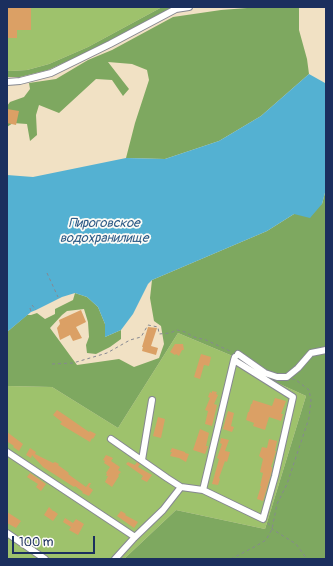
<!DOCTYPE html>
<meta charset="utf-8">
<style>
body{margin:0}
#map{position:relative;width:333px;height:566px;overflow:hidden;background:#f1e1c4;font-family:Pangolin,sans-serif}
canvas{display:block}
.frame{position:absolute;inset:0;border:8px solid #1b2f5e;pointer-events:none}
.scale{position:absolute;left:12px;top:536px;width:83px;height:18px;box-sizing:border-box;border:2px solid #1b2f5e;border-top:0;padding-left:5px;font-size:12px;line-height:14px;white-space:nowrap;color:#1b2f5e;-webkit-text-stroke:3px #fdfcf7;paint-order:stroke}
</style>
<div id="map">
<canvas width="333" height="566"></canvas>
<div class="frame"></div>
<div class="scale">100 m</div>
</div>
<script>
const ctx = document.querySelector('canvas').getContext('2d');
ctx.lineJoin = 'round';
function paint(path, color) {
  ctx.fillStyle = color;
  ctx.fill(path, 'evenodd');
}
function toPath(rows) {
  const path = new Path2D();
  for (const r of rows) {
    path.moveTo(r[0], r[1]);
    for (let i = 2; i < r.length; i += 2) path.lineTo(r[i], r[i + 1]);
  }
  return path;
}
function trace(path, color, width, dash) {
  ctx.strokeStyle = color;
  ctx.lineWidth = width;
  ctx.lineCap = dash ? 'butt' : 'round';
  ctx.setLineDash(dash || []);
  ctx.stroke(path);
}
function drawText(font, color, halo, rows, align = 'center') {
  ctx.font = font + ' Pangolin,sans-serif';
  ctx.lineWidth = 3.5;
  ctx.setLineDash([]);
  ctx.textBaseline = 'middle';
  ctx.strokeStyle = halo;
  ctx.fillStyle = color;
  for (const [text, x, y, turn = 0] of rows) {
    ctx.save();
    ctx.translate(x, y);
    ctx.rotate((+turn || 0) * Math.PI / 180);
    ctx.textAlign = isNaN(turn) ? turn : align;
    if (halo) ctx.strokeText(text, 0, 0);
    ctx.fillText(text, 0, 0);
    ctx.restore();
  }
}
const green = toPath([
 [7,7,162,7,88,47,49,64,27,70,10,71,7,70],
 [178,333,235,357,271,380,306,396,265,529,176,510,124,559,7,559,7,386,52,387,118,428]
]);
const forest = toPath([
 [162,7,177,7,171,8,92,50,48,70,20,77,7,77,7,70,10,71,27,70,49,64,88,47],
 [260,7,299,7,299,30,307,59,309,74,261,116,219,141,165,159,126,158,135,123,149,80,147,70,132,64,108,62,129,89,123,96,112,80,96,79,59,113,39,105,36,115,37,135,30,141,27,124,13,123,7,127,7,106,10,102,24,97,30,89,29,83,56,79,88,60,112,50,173,17,221,10],
 [326,189,326,559,124,559,176,510,265,529,306,396,271,380,235,357,178,333,118,428,52,387,7,386,7,332,27,315,31,315,37,313,45,319,55,314,55,309,73,300,75,293,87,297,98,307,105,324,105,337,121,330,121,339,110,347,96,354,87,353,86,345,89,337,88,322,84,309,67,311,62,315,50,328,77,365,119,359,134,367,159,358,164,344,161,326,154,321,150,298,152,280,267,231,294,214,322,204]
]);
const water = toPath([
 [309,74,325,83,326,82,326,189,322,204,310,218,294,214,267,231,152,280,148,284,133,314,121,330,105,337,105,324,98,307,87,297,75,293,62,297,36,310,31,312,7,332,7,175,33,177,126,158,165,159,219,141,261,116]
]);
const building = toPath([
 [7,7,31,7,31,30,17,30,17,38,7,38],
 [7,109,19,111,16,125,7,123],
 [81,310,86,322,76,327,82,338,73,341,70,335,60,340,57,328,60,324,59,320],
 [148,327,157,328,151,346,158,348,156,355,142,351,143,347,142,347],
 [175,344,183,344,184,350,182,350,179,356,176,354,175,355,170,352],
 [201,354,211,357,209,366,204,365,200,379,194,377],
 [212,391,217,392,216,394,218,395,214,404,217,405,212,426,205,424,208,411,205,410,210,398,208,397,210,392,212,393],
 [275,398,286,401,281,414,283,414,281,421,269,417,265,430,253,426,254,423,246,420,248,412,249,412,251,404,252,404,253,400,272,406],
 [57,410,66,416,89,432,90,431,96,434,93,439,92,438,90,442,60,424,62,422,53,415],
 [228,411,234,413,231,426,234,427,232,432,223,429],
 [158,417,165,419,161,438,153,436],
 [200,429,209,433,206,446,208,446,205,454,193,450],
 [7,432,23,444,19,451,13,447,14,446,8,442,7,443],
 [221,438,229,440,225,451,230,452,227,462,225,461,219,478,220,479,218,485,212,484,219,459,217,458,222,444,220,443],
 [269,439,277,441,275,451,276,451,271,467,272,467,272,471,263,501,257,499,261,486,260,486,263,473,260,472,263,459,259,456,262,447,267,448],
 [30,448,36,452,35,454,53,463,55,462,59,464,58,465,69,473,68,474,86,487,89,483,91,483,89,487,93,490,89,496,82,493,83,492,75,486,74,487,43,467,32,455,31,458,26,455],
 [172,448,185,452,185,453,189,454,186,462,179,458,170,456,172,452,170,452],
 [106,455,113,458,111,461,120,467,118,470,121,472,118,475,119,476,112,487,105,482,108,476,106,476,107,474,106,473,110,467,104,463,105,461,103,460],
 [128,462,135,465,137,462,140,464,138,467,152,475,147,482,141,479,143,476,126,464],
 [30,473,46,484,41,491,36,487,38,484,27,477],
 [49,507,53,511,54,511,58,514,53,521,44,515],
 [121,511,126,514,125,515,138,522,134,528,117,516],
 [7,512,21,521,16,528,7,523],
 [65,518,73,523,76,519,84,524,78,535,69,530,71,527,63,522]
]);
const path = toPath([
 [47,273,58,297],
 [32,305,36,310],
 [30,308,31,312],
 [52,364,73,363,107,353,130,340,141,337,148,325,158,327,159,334,170,333,177,330,185,332,194,337,206,340,232,352],
 [268,523,272,529,296,544,307,559],
 [231,559,256,546,266,540,272,529,277,504,287,484,309,418,311,400,309,390,296,380,292,379]
]);
const minor = toPath([
 [7,82,20,81,51,73,110,44,176,9,189,7],
 [238,354,265,373,277,377,287,377,298,368,311,353,326,350],
 [111,439,167,478,181,487,163,510,135,537,115,559],
 [7,452,135,537],
 [142,460,152,400],
 [181,487,203,490,263,519,275,476,293,397,234,360,235,357],
 [203,490,234,360],
 [7,533,45,559]
]);
const waterNames = [
 ["Пироговское",104,224],
 ["водохранилище",104,239]
];
paint(green, '#9ec26c');
paint(forest, '#7ea860');
paint(water, '#54b1d2');
paint(building, '#dba065');
trace(minor, '#868891', 8);
trace(path, '#868891', 1, [3, 3]);
trace(minor, '#fff', 6);
drawText('italic 13px', '#2f5c87', '#fdfcf7', waterNames);
</script>
